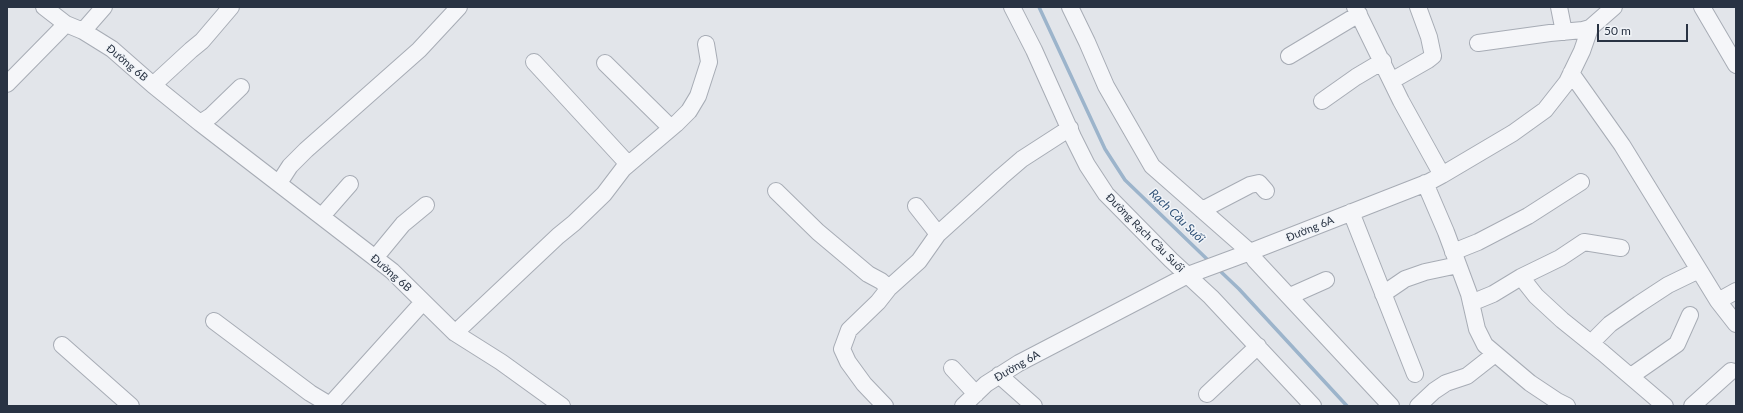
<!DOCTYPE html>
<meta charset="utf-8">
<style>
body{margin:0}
#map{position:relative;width:1743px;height:413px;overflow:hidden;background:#e2e5ea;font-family:Lato,sans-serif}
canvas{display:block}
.frame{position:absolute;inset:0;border:8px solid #293343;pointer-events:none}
.scale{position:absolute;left:1597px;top:24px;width:91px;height:18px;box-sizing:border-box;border:2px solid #293343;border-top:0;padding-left:5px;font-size:12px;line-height:14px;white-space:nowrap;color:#293343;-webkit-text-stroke:3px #f1f4f8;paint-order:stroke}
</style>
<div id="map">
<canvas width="1743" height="413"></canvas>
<div class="frame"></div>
<div class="scale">50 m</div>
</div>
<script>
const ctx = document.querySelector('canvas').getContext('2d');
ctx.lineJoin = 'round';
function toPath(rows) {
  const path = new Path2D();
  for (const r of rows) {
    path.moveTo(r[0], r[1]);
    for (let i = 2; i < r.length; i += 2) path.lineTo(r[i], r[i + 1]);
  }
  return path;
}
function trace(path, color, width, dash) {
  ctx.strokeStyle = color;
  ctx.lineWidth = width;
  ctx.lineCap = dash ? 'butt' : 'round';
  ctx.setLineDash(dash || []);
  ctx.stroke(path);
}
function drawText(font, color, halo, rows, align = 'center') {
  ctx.font = font + ' Lato,sans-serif';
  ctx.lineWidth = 3;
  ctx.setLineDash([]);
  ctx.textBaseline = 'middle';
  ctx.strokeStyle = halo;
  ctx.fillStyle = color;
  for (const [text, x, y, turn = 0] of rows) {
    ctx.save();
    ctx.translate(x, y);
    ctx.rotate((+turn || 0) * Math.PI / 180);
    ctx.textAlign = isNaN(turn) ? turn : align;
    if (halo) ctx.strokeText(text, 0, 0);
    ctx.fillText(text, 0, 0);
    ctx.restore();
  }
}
const stream = toPath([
 [1039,7,1105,149,1125,180,1210,262],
 [1218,269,1239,289,1347,406]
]);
const minor = toPath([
 [44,7,66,24,83,31,112,49,153,85,200,123,392,271,455,333,501,362,562,406],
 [1012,7,1034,50,1073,137,1087,165,1106,194,1171,260,1211,297,1313,406],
 [1070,7,1087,42,1106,86,1152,166,1250,252,1255,260,1391,406],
 [1355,7,1401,101,1442,175],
 [1559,7,1564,32],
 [1702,7,1736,65],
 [83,31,104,7],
 [1478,43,1550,33,1583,30,1590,28],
 [1289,56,1359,14],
 [534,62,628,164],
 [605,63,671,128],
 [1571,73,1622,145,1699,270],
 [1393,80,1428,60,1433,56,1429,37,1418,7],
 [7,84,66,24],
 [153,85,191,50,202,41,231,7],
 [1322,101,1356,77,1383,61],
 [200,123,211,116,241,87],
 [279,183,290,166,306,150,419,50,459,7],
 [1425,183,1446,232,1469,294,1477,329,1485,345,1530,383,1557,401,1567,406],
 [776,191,818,232,868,274,881,281,889,288],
 [1202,210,1250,185,1259,183,1266,191],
 [1351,212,1415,374],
 [322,216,350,184],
 [938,234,1001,177,1022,159,1070,128],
 [1453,252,1478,242,1528,216,1581,182],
 [375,258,403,224,426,205],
 [1521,277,1536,296,1562,320,1603,353,1665,406],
 [1383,294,1405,279,1425,272,1458,265],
 [1290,296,1326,280],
 [1718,301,1736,324],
 [1471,303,1493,294,1521,277,1560,258,1584,242,1621,248],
 [214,321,310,393,330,405,423,302],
 [455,333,558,236,574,223,604,194,623,169,676,124,689,111,698,96,709,62,706,44],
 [1591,343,1610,324,1639,304,1668,285,1699,270,1718,301,1736,291],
 [62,345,131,406],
 [952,368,976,394],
 [999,375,1034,406],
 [1631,376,1677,344,1690,315],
 [1207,394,1258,346],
 [885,406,864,384,848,362,842,349,849,330,878,302,889,288,919,261,938,234,916,206],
 [963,406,986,384,1019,363,1188,275,1250,252,1429,182,1442,175,1513,133,1545,110,1567,82,1582,51,1590,28,1614,7],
 [1418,406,1434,391,1446,383,1467,376,1495,354],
 [1692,406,1731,371]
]);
const streetNames = [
 ["Đường 6B",127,63,40],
 ["Đường 6A",1310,229,-22],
 ["Đường Rạch Cầu Suối",1145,233,45],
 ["Đường 6B",391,273,41],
 ["Đường 6A",1017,366,-30]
];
const waterNames = [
 ["Rạch Cầu Suối",1177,216,44]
];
trace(stream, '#9cb4cb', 3.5);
trace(minor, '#a7acb5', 18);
trace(minor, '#f5f6f9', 16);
drawText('11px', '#293343', '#f1f4f8', streetNames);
drawText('italic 12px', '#325378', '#f1f4f8', waterNames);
</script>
